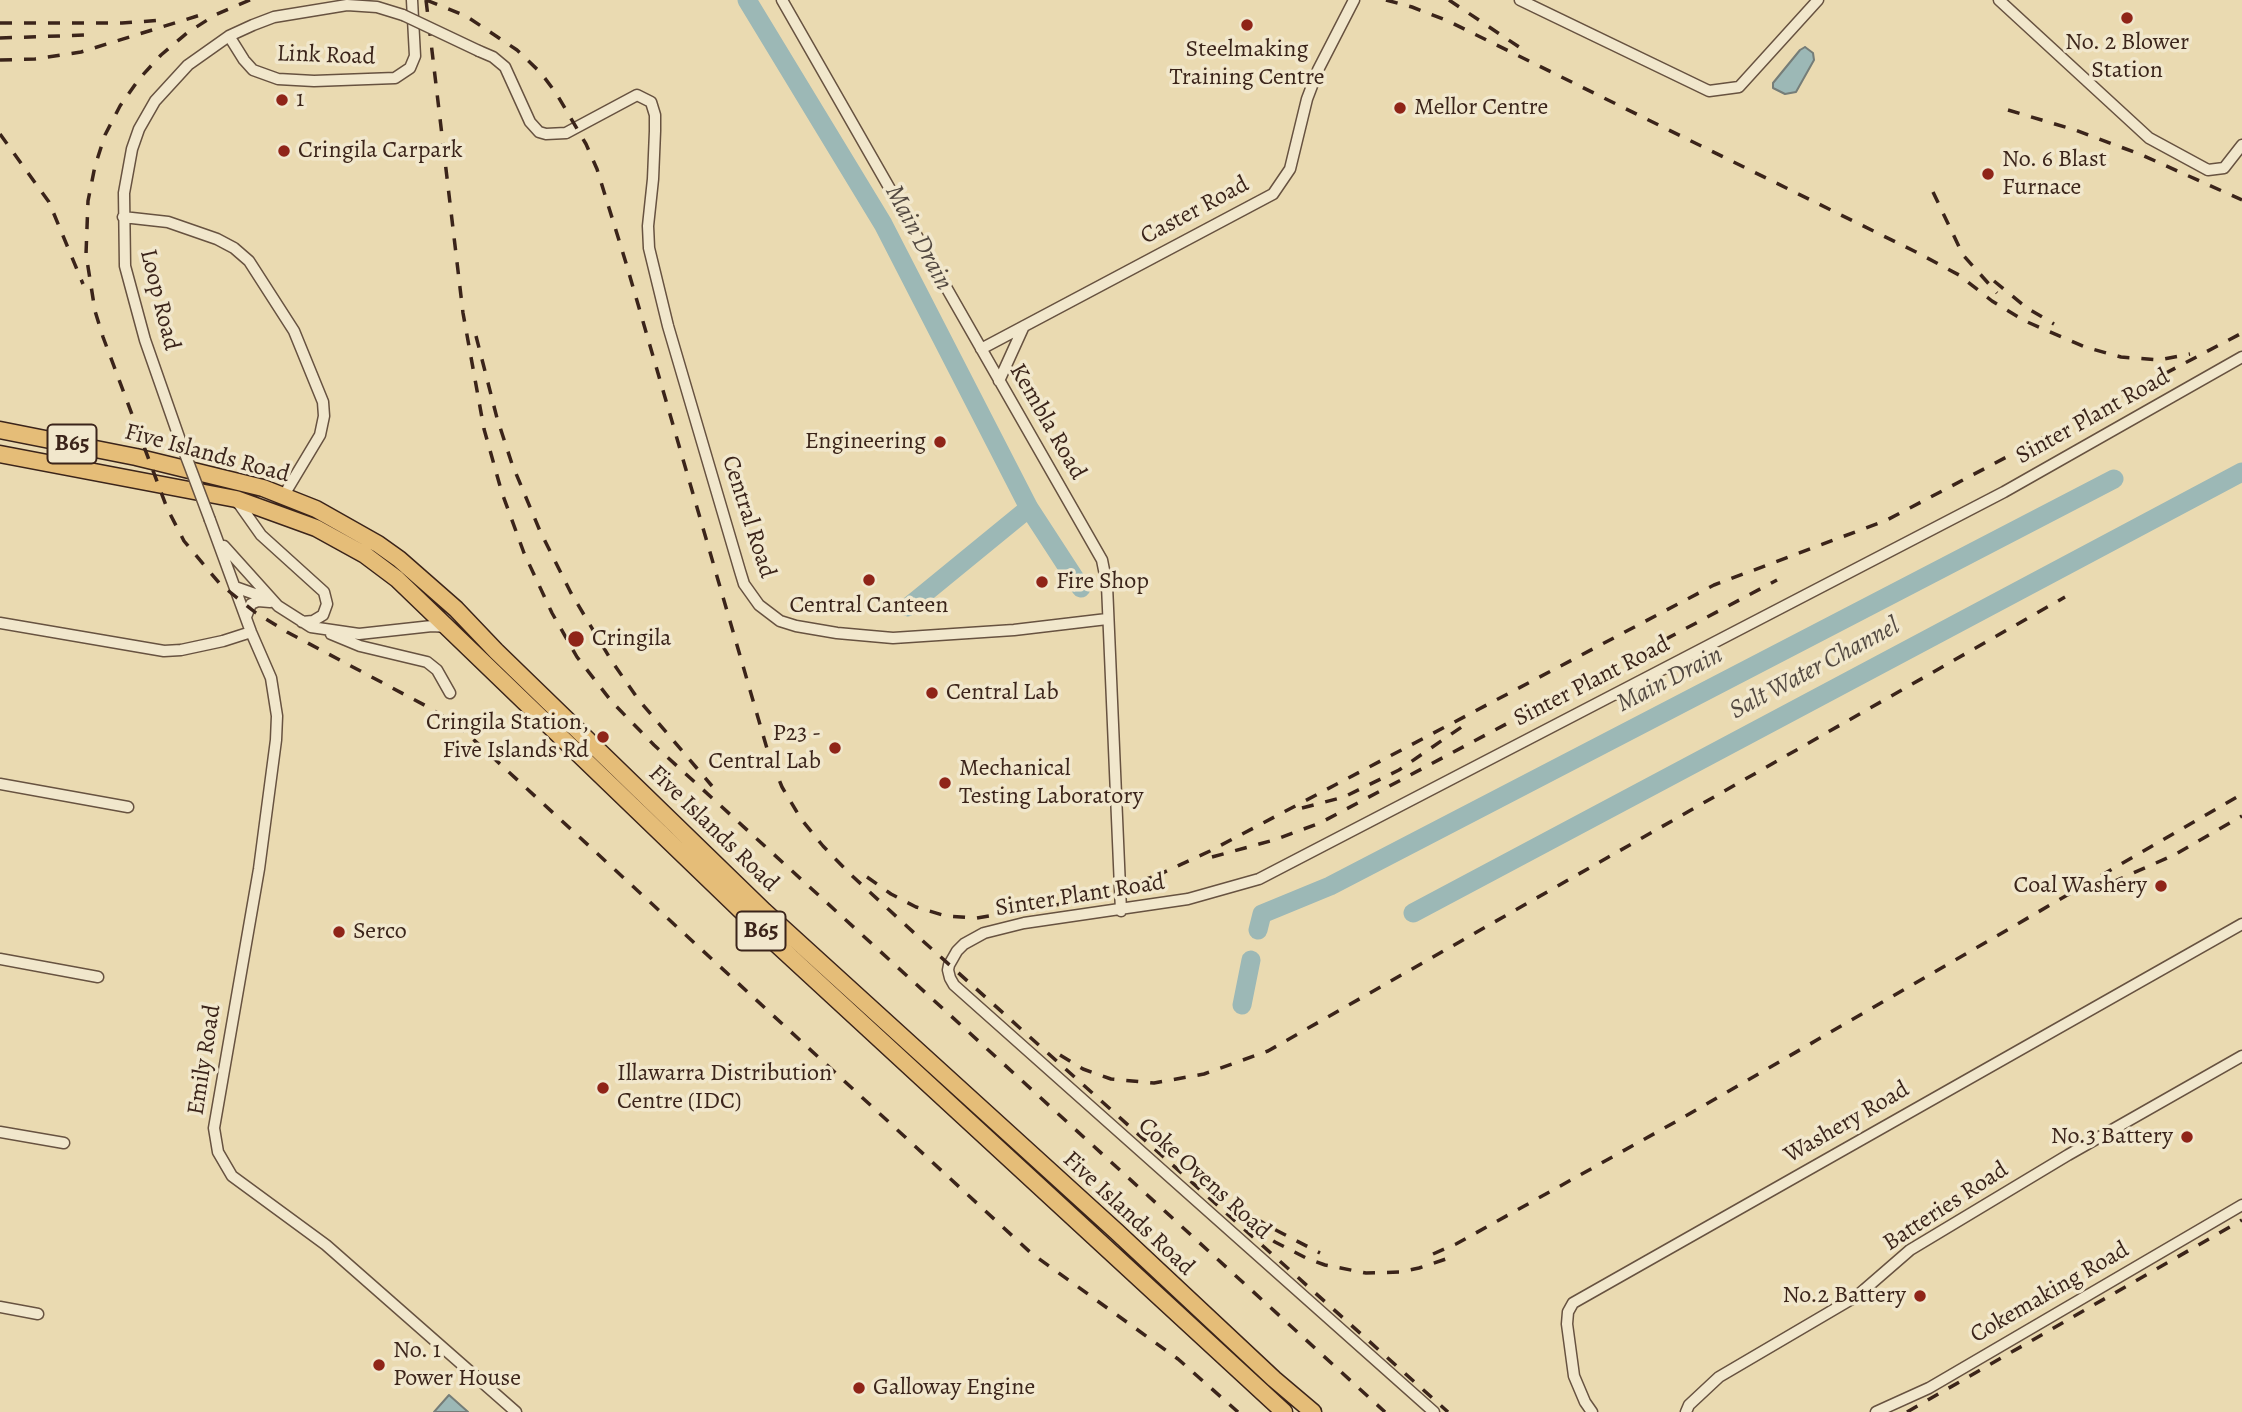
<!DOCTYPE html>
<style>
body{margin:0}
canvas{display:block;background:#eadab1}
</style>
<canvas width="2242" height="1412"></canvas>
<script>
const ctx = document.querySelector('canvas').getContext('2d');
ctx.lineJoin = 'round';
function paint(path, color) {
  ctx.fillStyle = color;
  ctx.fill(path, 'evenodd');
}
function toPath(rows) {
  const path = new Path2D();
  for (const r of rows) {
    path.moveTo(r[0], r[1]);
    for (let i = 2; i < r.length; i += 2) path.lineTo(r[i], r[i + 1]);
  }
  return path;
}
function trace(path, color, width, dash) {
  ctx.strokeStyle = color;
  ctx.lineWidth = width;
  ctx.lineCap = dash ? 'butt' : 'round';
  ctx.setLineDash(dash || []);
  ctx.stroke(path);
}
function drawText(font, color, halo, rows, align = 'center') {
  ctx.font = font + ' Alegreya,serif';
  ctx.lineWidth = 7;
  ctx.setLineDash([]);
  ctx.textBaseline = 'middle';
  ctx.strokeStyle = halo;
  ctx.fillStyle = color;
  for (const [text, x, y, turn = 0] of rows) {
    ctx.save();
    ctx.translate(x, y);
    ctx.rotate((+turn || 0) * Math.PI / 180);
    ctx.textAlign = isNaN(turn) ? turn : align;
    if (halo) ctx.strokeText(text, 0, 0);
    ctx.fillText(text, 0, 0);
    ctx.restore();
  }
}
const water = toPath([
 [1805,47,1813,53,1814,60,1796,92,1785,94,1773,88,1773,83,1800,50,1805,47],
 [449,1395,467,1411,468,1412,434,1412,449,1395]
]);
const river = toPath([
 [747,0,883,224,1029,508,1081,588],
 [908,607,1029,508],
 [1413,913,2242,472],
 [1258,930,1262,914,1330,886,2114,479],
 [1242,1005,1251,960]
]);
const minor = toPath([
 [782,0,1102,560,1107,585,1121,911],
 [1520,0,1709,91,1739,87,1818,0],
 [1999,0,2149,138,2208,170,2224,168,2242,145],
 [229,36,244,60,253,70,278,79,314,81,395,78,410,68,415,56,412,0],
 [479,51,493,57,505,67,530,122,539,132,546,134,566,133,637,95,651,102,655,115,655,131,653,179,648,226,649,248,668,326,740,571,744,584,759,605,780,621,796,626,837,633,893,638,1014,630,1107,619],
 [123,217,168,222,217,239,234,248,249,261,294,331,323,402,324,416,320,435,284,495],
 [981,349,1273,194,1290,169,1307,99,1318,70,1354,0],
 [999,381,1024,326],
 [181,443,145,340,125,266,124,193,132,149,139,129,155,101,188,65,229,36,253,25,274,17,347,5,377,7,403,15],
 [237,501,261,535,324,592,327,604,323,615,313,621,302,622],
 [210,520,251,632,271,678,277,716,276,740,259,869,214,1128,218,1152,232,1176,326,1245,516,1412],
 [224,546,278,606,311,627,359,634,432,626,448,627],
 [235,587,266,598],
 [246,617,251,604,258,601,270,602],
 [0,623,164,651,181,650,223,641,251,632],
 [331,634,360,646,427,662,437,670,450,693],
 [0,784,128,807],
 [0,959,98,977],
 [0,1132,64,1143],
 [0,1307,38,1314],
 [1434,1412,954,985,950,978,948,970,949,965,957,951,964,944,984,933,1024,923,1188,899,1259,879,2004,492,2242,357],
 [1592,1412,1585,1402,1574,1376,1567,1324,1568,1312,1573,1303,2242,924],
 [1686,1412,1689,1405,1719,1377,1857,1296,1910,1250,2068,1155,2242,1056],
 [1876,1412,1929,1388,2242,1205]
]);
const primary = toPath([
 [0,430,136,457,263,488,316,509,378,544,399,559,456,609,496,651,764,911,1117,1232,1274,1379,1313,1412],
 [0,454,236,499,316,528,365,555,397,579,759,928,1284,1412]
]);
const rail = toPath([
 [250,0,215,15,187,33,161,55,139,79,120,106,105,135,95,166,88,201,86,254,95,311,103,337,167,508,184,541,220,584,256,613,287,632,430,708,461,728,1031,1253,1178,1359,1238,1412],
 [426,0,466,16,517,50,541,73,556,93,586,144,597,169,626,263,768,752,782,787,801,819,823,846,849,873,924,942,1448,1412],
 [426,0,463,313,484,429,502,493,524,553,552,613,577,657,612,702,654,745,1385,1412],
 [1386,0,1412,7,1448,21,1916,252,1959,275,1992,301,2025,321,2085,347,2121,357,2159,360,2190,354],
 [1449,0,1522,49],
 [0,23,122,23,163,20],
 [0,38,85,35],
 [0,60,35,59,81,52,207,13],
 [2008,110,2075,130,2142,155,2242,200],
 [0,134,49,202,83,284],
 [1933,192,1963,255,1997,293],
 [1994,281,2027,308,2054,324],
 [476,336,497,418,512,464,540,531,571,593,611,660,638,699,712,786],
 [1302,808,1344,797,1399,770,1463,726],
 [1212,857,1274,840,1320,823,1777,580],
 [1156,876,1210,851,1714,585,1887,520,2242,333],
 [867,877,891,894,916,907,946,916,977,918,1079,901,1120,889,1165,872],
 [2090,892,2174,855,2242,816],
 [1060,1055,1083,1069,1111,1079,1154,1083,1204,1074,1268,1051,2065,597],
 [1214,1192,1268,1226,1320,1253],
 [1253,1228,1275,1242,1306,1258,1325,1265,1366,1273,1400,1272,1419,1268,1452,1257],
 [1433,1254,1456,1244,1677,1121,2242,794],
 [1907,1412,2242,1220]
]);
const minorBridge = toPath([
 [403,15,479,51],
 [181,443,210,520]
]);
const markers = [
 [2127,18,7,"#8f2418"],
 [1247,25,7,"#8f2418"],
 [282,100,7,"#8f2418"],
 [1400,108,7,"#8f2418"],
 [284,151,7,"#8f2418"],
 [1988,174,7,"#8f2418"],
 [940,442,7,"#8f2418"],
 [869,580,7,"#8f2418"],
 [1042,582,7,"#8f2418"],
 [576,639,9,"#8f2418"],
 [932,693,7,"#8f2418"],
 [603,737,7,"#8f2418"],
 [835,748,7,"#8f2418"],
 [945,783,7,"#8f2418"],
 [2161,886,7,"#8f2418"],
 [339,932,7,"#8f2418"],
 [603,1088,7,"#8f2418"],
 [2187,1137,7,"#8f2418"],
 [1920,1296,7,"#8f2418"],
 [379,1365,7,"#8f2418"],
 [859,1388,7,"#8f2418"]
];
const shields = [
 [72,444,49],
 [761,931,49]
];
const shieldNames = [
 ["B65",72,444],
 ["B65",761,931]
];
const poiNames = [
 ["No. 2 Blower",2127,43,"center"],
 ["Station",2127,71,"center"],
 ["Steelmaking",1247,50,"center"],
 ["Training Centre",1247,78,"center"],
 ["1",296,100],
 ["Mellor Centre",1414,108],
 ["Cringila Carpark",298,151],
 ["No. 6 Blast",2002,160],
 ["Furnace",2002,188],
 ["Engineering",926,442,"right"],
 ["Fire Shop",1056,582],
 ["Central Canteen",869,606,"center"],
 ["Cringila",592,639],
 ["Central Lab",946,693],
 ["Cringila Station,",589,723,"right"],
 ["Five Islands Rd",589,751,"right"],
 ["P23 -",821,734,"right"],
 ["Central Lab",821,762,"right"],
 ["Mechanical",959,769],
 ["Testing Laboratory",959,797],
 ["Coal Washery",2147,886,"right"],
 ["Serco",353,932],
 ["Illawarra Distribution",617,1074],
 ["Centre (IDC)",617,1102],
 ["No.3 Battery",2173,1137,"right"],
 ["No.2 Battery",1906,1296,"right"],
 ["No. 1",393,1351],
 ["Power House",393,1379],
 ["Galloway Engine",873,1388]
];
const streetNames = [
 ["Link Road",326,56,2],
 ["Caster Road",1195,211,-28],
 ["Loop Road",159,300,76],
 ["Sinter Plant Road",2093,417,-29],
 ["Kembla Road",1047,422,60],
 ["Five Islands Road",207,454,15],
 ["Central Road",748,517,72],
 ["Sinter Plant Road",1592,682,-27],
 ["Five Islands Road",713,829,44],
 ["Sinter Plant Road",1080,896,-9],
 ["Emily Road",205,1060,-81],
 ["Washery Road",1847,1123,-30],
 ["Coke Ovens Road",1204,1179,42],
 ["Batteries Road",1946,1207,-33],
 ["Five Islands Road",1128,1214,43],
 ["Cokemaking Road",2050,1293,-30]
];
const waterNames = [
 ["Main Drain",918,238,62],
 ["Salt Water Channel",1815,669,-28],
 ["Main Drain",1670,680,-27]
];
paint(water, '#9cb8b6');
trace(water, '#757d78', 2);
trace(river, '#9cb8b6', 19);
trace(minor, '#675240', 13);
trace(primary, '#3b241a', 19);
trace(minor, '#f1e7cc', 10);
trace(primary, '#e5bd78', 16);
trace(rail, '#3b241a', 3.5, [12, 12]);
trace(minorBridge, '#675240', 13, []);
trace(minorBridge, '#f1e7cc', 10);
for (const [x, y, r, color] of markers) {
  const dot = new Path2D();
  dot.arc(x, y, r, 0, 2 * Math.PI);
  ctx.fillStyle = color;
  ctx.fill(dot);
  trace(dot, '#f1e7cc', 2.5);
}
for (const [x, y, w] of shields) {
  const box = new Path2D();
  box.roundRect(x - w / 2, y - 19.5, w, 39, 5);
  ctx.fillStyle = '#f1e7cc';
  ctx.fill(box);
  trace(box, '#3b241a', 2);
}
drawText('bold 23px', '#3b241a', null, shieldNames);
drawText('24px', '#3b241a', '#f1e7cc', poiNames, 'left');
drawText('24px', '#3b241a', '#f1e7cc', streetNames);
drawText('italic 26px', '#534941', '#f1e7cc', waterNames);
</script>
